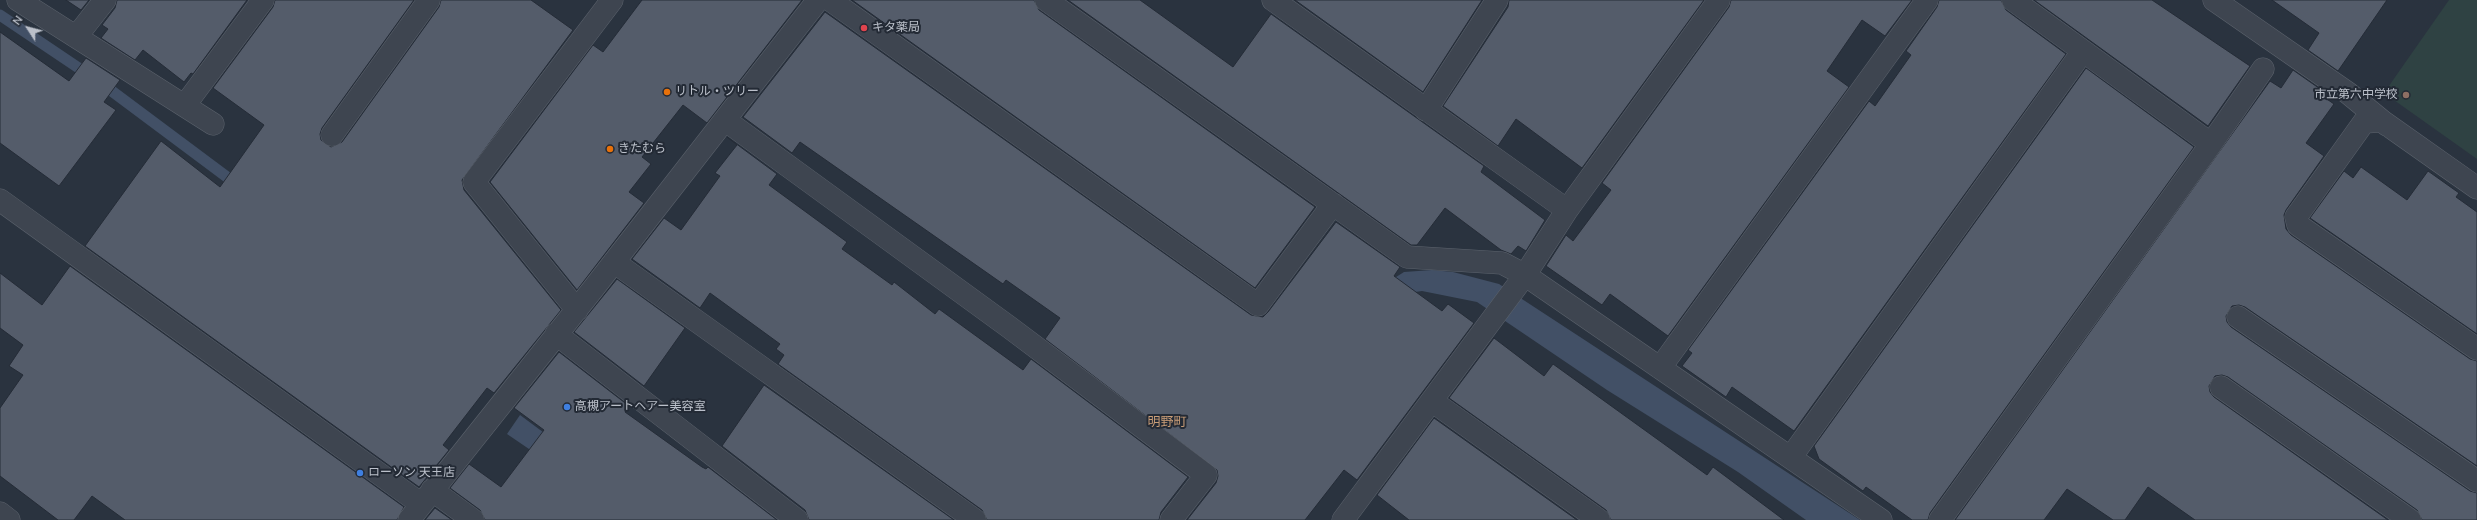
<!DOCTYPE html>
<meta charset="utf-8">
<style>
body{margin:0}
#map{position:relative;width:2477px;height:520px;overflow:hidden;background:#2a333f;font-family:"Nunito Sans",sans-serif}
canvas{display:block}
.north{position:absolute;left:8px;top:8px;width:40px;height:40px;-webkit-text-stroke:3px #232a35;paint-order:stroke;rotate:306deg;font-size:11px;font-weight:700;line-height:16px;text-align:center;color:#bbc0ca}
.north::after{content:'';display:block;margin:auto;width:14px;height:18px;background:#bbc0ca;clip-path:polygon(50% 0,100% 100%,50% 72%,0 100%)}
</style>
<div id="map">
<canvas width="2477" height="520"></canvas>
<div class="north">N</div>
</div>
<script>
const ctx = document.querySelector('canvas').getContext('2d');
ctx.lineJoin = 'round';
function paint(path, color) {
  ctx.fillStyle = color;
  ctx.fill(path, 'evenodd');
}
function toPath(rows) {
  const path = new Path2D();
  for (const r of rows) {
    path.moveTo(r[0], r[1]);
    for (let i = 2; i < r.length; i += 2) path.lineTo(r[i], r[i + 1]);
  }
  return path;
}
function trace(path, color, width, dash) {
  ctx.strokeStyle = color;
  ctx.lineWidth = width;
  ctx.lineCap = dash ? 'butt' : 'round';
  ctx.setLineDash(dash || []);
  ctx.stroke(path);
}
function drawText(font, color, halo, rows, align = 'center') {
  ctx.font = font + ' "Nunito Sans","Noto Sans JP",sans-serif';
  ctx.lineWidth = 4;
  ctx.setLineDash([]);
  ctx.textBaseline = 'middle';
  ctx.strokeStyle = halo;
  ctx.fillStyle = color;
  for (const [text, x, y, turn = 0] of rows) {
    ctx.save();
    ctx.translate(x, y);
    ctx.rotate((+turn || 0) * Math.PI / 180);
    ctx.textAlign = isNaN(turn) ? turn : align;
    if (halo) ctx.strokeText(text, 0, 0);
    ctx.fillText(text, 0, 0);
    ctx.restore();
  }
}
const green = toPath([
 [2449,0,2477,0,2477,159,2384,93]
]);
const water = toPath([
 [1432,270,1453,272,1499,284,1860,520,1806,520,1738,472,1607,390,1477,302,1422,291,1402,294,1193,520,1385,284,1404,272],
 [520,415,602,476,633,520,507,434]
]);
const stream = toPath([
 [0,15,101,83,239,186]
]);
const building = toPath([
 [66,0,89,0,81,10,66,0],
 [117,0,247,0,193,74,191,73,184,82,143,50,135,60,101,38,108,29,102,25,115,8,117,0],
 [275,0,414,0,322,128,320,134,321,140,331,147,342,142,439,7,441,0,531,0,573,30,462,180,464,190,561,310,494,393,487,388,443,445,449,450,419,487,85,246,161,141,220,187,264,125,213,88,273,7,275,0],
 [642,0,802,0,707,123,683,105,642,157,651,164,629,192,644,203,577,290,490,182,593,45,603,52,642,0],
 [852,0,1034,0,1039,10,1315,207,1255,288,852,0],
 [1068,0,1140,0,1233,67,1271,14,1484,166,1481,172,1545,220,1526,251,1518,246,1511,254,1501,250,1445,208,1417,245,1411,245,1068,0],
 [1295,0,1482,0,1423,92,1295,0],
 [1509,0,1704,0,1582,168,1516,119,1498,146,1443,106,1508,7,1509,0],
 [1731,0,1912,0,1885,36,1862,20,1827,71,1849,87,1668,336,1610,294,1602,305,1546,266,1566,235,1573,241,1611,190,1602,183,1729,7,1731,0],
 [1939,0,2001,0,2006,10,2066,54,1794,431,1732,387,1726,397,1682,366,1692,353,1688,350,1869,101,1875,106,1911,55,1906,51,1937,7,1939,0],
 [2034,0,2152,0,2250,66,2208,126,2034,0],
 [2272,0,2387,0,2338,71,2308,50,2319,33,2272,0],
 [825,12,1251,315,1263,317,1268,312,1336,222,1400,267,1394,276,1442,311,1448,304,1474,323,1357,480,1344,470,1305,520,1187,520,1216,483,1218,476,1217,470,1045,339,1060,318,1006,280,1003,284,800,142,792,153,743,117,825,12],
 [0,32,69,81,86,58,120,80,104,102,116,110,59,186,0,143,0,32],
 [2086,68,2194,147,1930,513,1928,520,1912,520,1866,487,1863,491,1819,459,1814,446,2086,68],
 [2293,70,2323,91,2321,95,2334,104,2306,143,2324,156,2286,210,2284,215,2286,229,2291,235,2470,359,2477,361,2477,466,2245,307,2239,305,2232,306,2226,316,2227,322,2231,327,2470,491,2477,493,2477,520,2422,520,2417,510,2228,377,2222,375,2215,376,2209,386,2210,392,2214,397,2388,520,2195,520,2148,487,2125,520,2113,520,2067,489,2044,520,1955,520,2270,81,2281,88,2293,70],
 [727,137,777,174,769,185,847,242,842,249,892,285,894,282,935,314,939,309,1023,370,1031,359,1188,477,1161,512,1159,520,987,520,982,510,778,364,784,355,776,349,780,344,710,293,700,308,632,259,664,218,681,230,720,176,715,173,737,145,727,137],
 [2361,167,2407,200,2428,171,2459,193,2456,197,2477,212,2477,334,2310,218,2344,171,2353,178,2361,167],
 [70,266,404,507,397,520,125,520,92,496,74,520,58,520,0,476,0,408,23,375,9,366,23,345,0,328,0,273,42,305,70,266],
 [617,279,685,328,644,386,574,332,617,279],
 [1494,338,1544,376,1553,364,1707,475,1713,467,1784,520,1611,520,1606,510,1449,398,1494,338],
 [559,352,629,406,625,412,702,467,706,469,708,467,777,520,485,520,480,510,450,488,469,464,501,487,544,430,514,408,559,352],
 [764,385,954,520,809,520,805,510,722,446,764,385],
 [1434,418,1577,520,1409,520,1377,495,1434,418],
 [435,508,452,520,425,520,435,508]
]);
const minor = toPath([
 [18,0,213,124],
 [830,0,1258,305,1333,204],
 [1046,0,1407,257,1502,263,1525,275,1881,520],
 [1273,0,1567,210],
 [2214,0,2348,93,2387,125],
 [76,37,105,0],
 [185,105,263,0],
 [1426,110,1497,0],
 [725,120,1009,327,1206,475,1171,520],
 [332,135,429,0],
 [2211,144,2263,69],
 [2477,188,2382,121,2364,122,2296,217,2298,225,2477,349],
 [0,200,421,504],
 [614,262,975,520],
 [577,310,474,182,612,0],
 [2238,317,2477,481],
 [556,334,797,520],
 [1660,368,1927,0],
 [2221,387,2410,520],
 [1432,401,1599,520],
 [1791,457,2083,51],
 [432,490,473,520],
 [0,513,9,520],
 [409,520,593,289,818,0],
 [1343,520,1525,275,1567,210,1719,0],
 [1940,520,2211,144,2013,0]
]);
const markers = [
 [864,28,4,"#e0444e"],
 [667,92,4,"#e8710a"],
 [2406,95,4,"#8d6e63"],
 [610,149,4,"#e8710a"],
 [567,407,4,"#3f7fe0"],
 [360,473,4,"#3f7fe0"]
];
const poiNames = [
 ["キタ薬局",872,28],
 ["リトル・ツリー",675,92],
 ["市立第六中学校",2398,95,"right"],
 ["きたむら",618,149],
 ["高槻アートヘアー美容室",575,407],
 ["ローソン 天王店",368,473]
];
const neighbourhoodNames = [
 ["明野町",1167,423]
];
paint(green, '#2f4243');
paint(water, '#425066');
trace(stream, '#425066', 11);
paint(building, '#545c6a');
trace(building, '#252c37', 1);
trace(minor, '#5c636d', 23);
trace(minor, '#3e4550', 22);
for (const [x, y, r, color] of markers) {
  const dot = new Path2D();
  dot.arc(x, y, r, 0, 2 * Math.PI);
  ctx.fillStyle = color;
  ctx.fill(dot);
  trace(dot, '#232a35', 1.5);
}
drawText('12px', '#bbc0ca', '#232a35', poiNames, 'left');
drawText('13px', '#c99d77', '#232a35', neighbourhoodNames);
</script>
